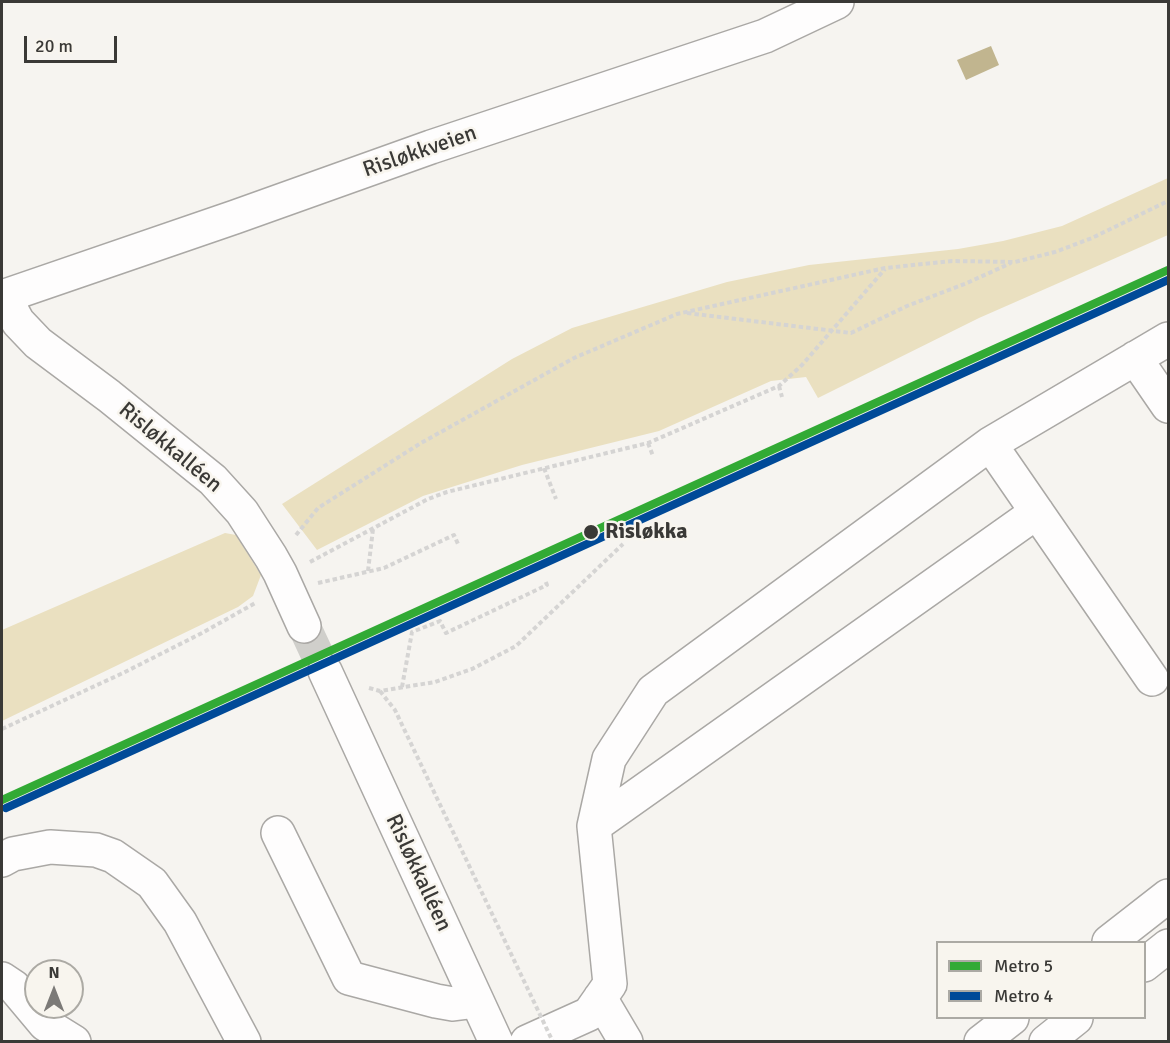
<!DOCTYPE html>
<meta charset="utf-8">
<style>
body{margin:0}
#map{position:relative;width:1170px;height:1043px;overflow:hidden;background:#f6f4f0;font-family:Signika,sans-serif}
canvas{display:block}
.frame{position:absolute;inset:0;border:3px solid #3a3936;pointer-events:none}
.legend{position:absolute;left:936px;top:941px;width:210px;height:78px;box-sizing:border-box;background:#f8f5ee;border:2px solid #acaaa4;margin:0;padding:8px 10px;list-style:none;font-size:18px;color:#3a3936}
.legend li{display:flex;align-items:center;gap:12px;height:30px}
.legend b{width:30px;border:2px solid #acaaa4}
.north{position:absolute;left:24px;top:959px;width:60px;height:60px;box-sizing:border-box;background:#f8f5ee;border:2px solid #acaaa4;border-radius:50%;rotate:0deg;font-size:16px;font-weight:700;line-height:24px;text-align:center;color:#3a3936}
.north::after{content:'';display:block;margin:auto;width:21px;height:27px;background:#7c7a77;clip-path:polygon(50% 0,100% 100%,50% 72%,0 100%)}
.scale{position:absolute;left:24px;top:36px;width:93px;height:27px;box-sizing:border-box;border:3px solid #3a3936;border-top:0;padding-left:8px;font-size:18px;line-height:21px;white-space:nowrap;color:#3a3936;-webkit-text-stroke:4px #f8f5ee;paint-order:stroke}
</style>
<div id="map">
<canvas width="1170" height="1043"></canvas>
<div class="frame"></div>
<ul class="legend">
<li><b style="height:8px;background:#32aa35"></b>Metro 5</li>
<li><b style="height:8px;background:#004a98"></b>Metro 4</li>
</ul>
<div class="north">N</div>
<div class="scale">20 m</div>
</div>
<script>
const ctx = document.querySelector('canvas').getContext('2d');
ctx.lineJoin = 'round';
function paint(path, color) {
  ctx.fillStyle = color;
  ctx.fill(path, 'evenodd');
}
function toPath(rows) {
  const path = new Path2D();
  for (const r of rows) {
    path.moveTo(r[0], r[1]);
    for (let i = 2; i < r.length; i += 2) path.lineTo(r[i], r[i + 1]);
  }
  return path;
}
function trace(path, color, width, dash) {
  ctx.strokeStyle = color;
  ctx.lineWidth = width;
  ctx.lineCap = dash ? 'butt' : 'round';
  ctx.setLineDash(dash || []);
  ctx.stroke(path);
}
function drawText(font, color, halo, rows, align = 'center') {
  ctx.font = font + ' Signika,sans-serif';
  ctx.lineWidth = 5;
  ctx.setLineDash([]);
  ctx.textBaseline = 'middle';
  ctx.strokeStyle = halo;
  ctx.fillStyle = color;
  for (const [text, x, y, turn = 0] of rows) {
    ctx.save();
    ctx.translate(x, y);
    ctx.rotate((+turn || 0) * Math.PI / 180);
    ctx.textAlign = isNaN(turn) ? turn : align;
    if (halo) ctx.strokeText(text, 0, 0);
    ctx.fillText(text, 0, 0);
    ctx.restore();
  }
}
const green = toPath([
 [1168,178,1168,235,979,318,818,398,806,377,771,381,659,431,522,465,423,496,317,550,282,504,512,359,572,328,727,282,809,265,958,249,1003,241,1062,226],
 [225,533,236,535,261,575,253,596,238,607,2,721,2,630]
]);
const water = toPath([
 [991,46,999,65,966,80,957,60]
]);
const minorTunnel = toPath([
 [304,626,325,671]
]);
const path = toPath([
 [687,313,851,333,907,306,967,283,1011,263],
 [779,386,782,397],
 [648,443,653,456],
 [544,468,556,499],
 [296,535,318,508,421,443,574,358,677,314,885,268,952,261,1015,262,1055,252,1092,238,1168,201],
 [310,562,428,499,447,492,648,443,779,386,802,365,885,269],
 [368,571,373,529],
 [318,583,384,568,454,535,458,544],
 [402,687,412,632,440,621,446,633,547,585,545,580],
 [369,688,380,691,435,682,472,669,516,646,623,544],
 [2,729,123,673,202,633,257,602]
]);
const minor = toPath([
 [4,296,18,322,38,343,109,396,213,480,242,512,271,557,280,573,304,626],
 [2,297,235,217,431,147,765,36,837,2],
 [1135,358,1168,406],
 [990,444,1152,679],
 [325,671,496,1042],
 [594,826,1037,512],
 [278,833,349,978,436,1001,453,1004,477,1001],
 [2,860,13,854,50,847,96,850,113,856,152,883,180,922,244,1042],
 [2,979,14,987,45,1024,74,1042],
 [600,998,626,1042],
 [527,1042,589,1014,610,984,594,826,609,759,653,691,990,444,1168,339]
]);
const highway = toPath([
 [1109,942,1168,896],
 [1144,965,1168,946],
 [981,1042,1012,1018],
 [1046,1042,1076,1018]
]);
const pathBridge = toPath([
 [380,691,395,710,553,1042]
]);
const metro1 = toPath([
 [2,800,1168,270]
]);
const metro2 = toPath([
 [6,808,1168,280]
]);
const markers = [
 [591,532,8,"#3a3936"]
];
const streetNames = [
 ["Risløkkveien",420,152,-19],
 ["Risløkkalléen",170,448,40],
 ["Risløkkalléen",418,873,65]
];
const stopNames = [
 ["Risløkka",605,532]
];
paint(green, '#eae0c0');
paint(water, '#c1b58f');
trace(minorTunnel, '#d0cfcb', 33, [33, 16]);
trace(minor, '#aaa8a5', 36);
trace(highway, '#aaa8a5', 36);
trace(path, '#d5d4d3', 4, [4.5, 3]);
trace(minor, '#fefdfd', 33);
trace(highway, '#fefdfd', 33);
trace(pathBridge, '#d5d4d3', 4, [4.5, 3]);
trace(metro1, '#32aa35', 8);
trace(metro2, '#004a98', 8);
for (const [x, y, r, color] of markers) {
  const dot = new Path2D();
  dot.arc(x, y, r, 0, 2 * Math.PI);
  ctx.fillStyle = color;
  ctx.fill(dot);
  trace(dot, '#f8f5ee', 2);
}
drawText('22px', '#3a3936', '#f8f5ee', streetNames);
drawText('bold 22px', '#3a3936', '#f8f5ee', stopNames, 'left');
</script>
